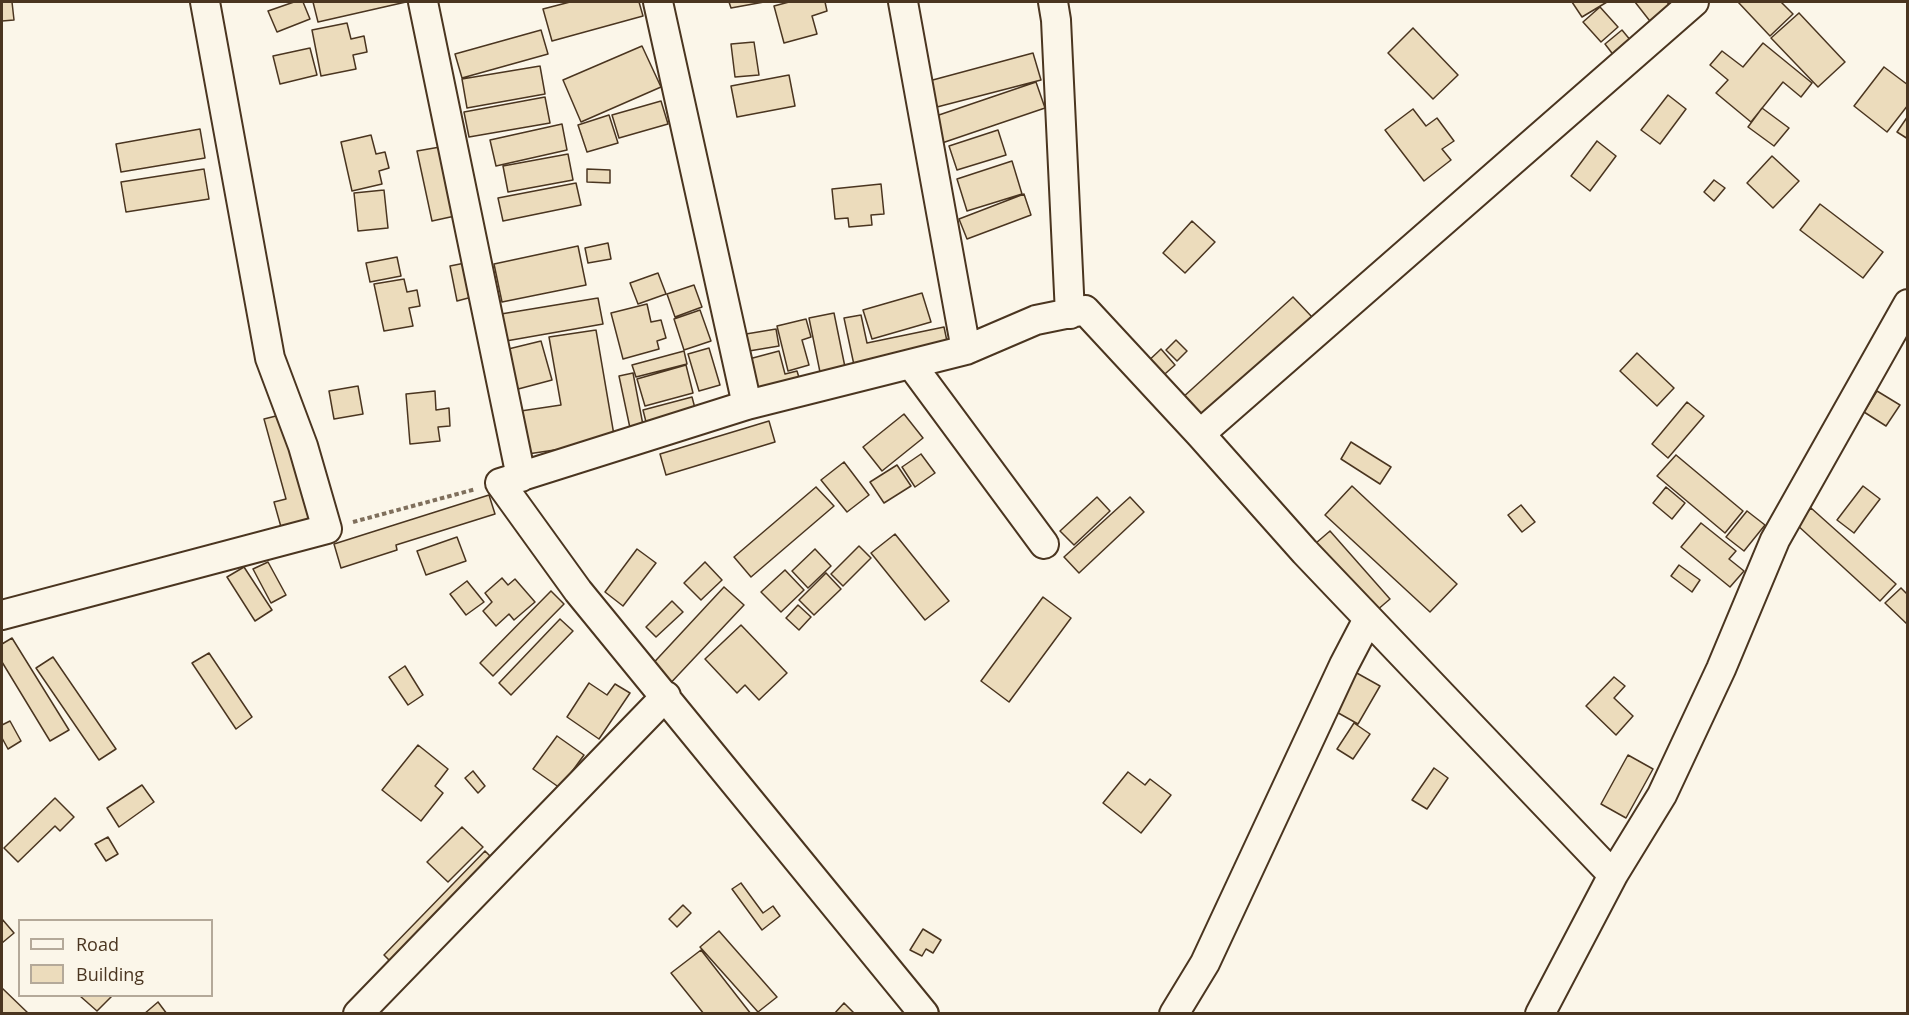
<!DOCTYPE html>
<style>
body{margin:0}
#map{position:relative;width:1909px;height:1015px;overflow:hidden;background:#fbf6e9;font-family:"Open Sans",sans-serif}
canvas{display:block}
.frame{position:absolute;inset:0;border:3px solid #4a3520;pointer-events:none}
.legend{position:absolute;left:18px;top:919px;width:195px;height:78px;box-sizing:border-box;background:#fbf6e9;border:2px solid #b4a999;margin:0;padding:8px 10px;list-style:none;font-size:18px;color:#4a3520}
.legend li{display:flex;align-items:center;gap:12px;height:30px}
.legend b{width:30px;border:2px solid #b4a999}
</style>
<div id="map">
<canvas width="1909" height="1015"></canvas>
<div class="frame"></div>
<ul class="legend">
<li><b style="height:8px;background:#fbf6e9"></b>Road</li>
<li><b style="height:16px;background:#ecdcbc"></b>Building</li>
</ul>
</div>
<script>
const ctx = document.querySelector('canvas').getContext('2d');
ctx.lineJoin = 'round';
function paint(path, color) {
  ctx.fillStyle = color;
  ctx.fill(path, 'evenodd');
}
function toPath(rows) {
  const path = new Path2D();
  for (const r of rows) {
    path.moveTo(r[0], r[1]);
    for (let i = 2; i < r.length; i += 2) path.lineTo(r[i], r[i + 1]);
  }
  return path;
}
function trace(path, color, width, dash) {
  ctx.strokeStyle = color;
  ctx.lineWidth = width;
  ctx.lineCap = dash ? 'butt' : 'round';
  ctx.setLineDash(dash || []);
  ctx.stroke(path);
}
const building = toPath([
 [2,2,12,2,14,20,2,21,2,2],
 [294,2,303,2,310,19,277,32,268,11,294,2],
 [313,2,406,2,318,22,313,2],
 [570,2,639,2,643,16,552,41,543,9,570,2],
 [729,2,764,2,731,8,729,2],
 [789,2,825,2,827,11,812,16,817,34,784,43,774,6,789,2],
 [1572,2,1607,2,1582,17,1572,2],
 [1635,2,1667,2,1673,9,1653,25,1635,2],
 [1738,2,1781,2,1793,14,1770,36,1738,2],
 [1600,7,1618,27,1601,42,1583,22,1600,7],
 [1799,13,1845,62,1818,87,1771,38,1799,13],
 [347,23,351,39,364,36,367,52,353,55,356,69,321,76,312,30,347,23],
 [1413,28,1458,75,1433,99,1388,53,1413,28],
 [541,30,548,54,462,78,455,54,541,30],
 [1622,30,1636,47,1618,61,1605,44,1622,30],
 [754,42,759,75,735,77,731,44,754,42],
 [1763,43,1812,83,1801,97,1783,82,1751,122,1716,93,1728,80,1710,65,1722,51,1743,67,1763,43],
 [642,46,661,87,581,122,563,80,642,46],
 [310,48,317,75,280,84,273,56,310,48],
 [1033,53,1041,80,937,107,929,81,1033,53],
 [540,66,545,94,467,108,462,79,540,66],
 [1884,67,1908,85,1908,105,1887,132,1854,106,1884,67],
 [789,75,795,106,737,117,731,86,789,75],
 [1036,82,1045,108,942,143,933,117,1036,82],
 [1668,95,1686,109,1660,144,1641,130,1668,95],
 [545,97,550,123,469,137,464,112,545,97],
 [661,101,668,124,619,138,612,115,661,101],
 [1762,108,1789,128,1774,146,1748,127,1762,108],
 [1413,109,1426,126,1437,118,1454,141,1442,149,1451,160,1424,181,1385,130,1413,109],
 [609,115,618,143,587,152,578,125,609,115],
 [1908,116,1908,139,1897,132,1908,116],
 [562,124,567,150,496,166,490,140,562,124],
 [200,129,205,158,121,172,116,144,200,129],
 [998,130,1006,155,957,170,949,146,998,130],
 [371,135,376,154,385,152,389,168,379,171,382,184,352,191,341,142,371,135],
 [1597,141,1616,156,1590,191,1571,176,1597,141],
 [440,147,455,216,432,221,417,151,440,147],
 [568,154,573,180,508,192,503,166,568,154],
 [1772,156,1799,181,1773,208,1747,183,1772,156],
 [1012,161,1022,194,967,211,957,179,1012,161],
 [204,169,209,199,126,212,121,182,204,169],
 [587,169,610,170,610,183,587,182,587,169],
 [1714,180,1725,188,1714,201,1704,192,1714,180],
 [576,183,581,205,503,221,498,198,576,183],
 [881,184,884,214,871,215,872,225,849,227,848,218,835,219,832,189,881,184],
 [384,190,388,228,358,231,354,193,384,190],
 [1024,194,1031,215,967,239,959,219,1024,194],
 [1820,204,1883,252,1863,278,1800,230,1820,204],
 [1192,221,1215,242,1185,273,1163,253,1192,221],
 [608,243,611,259,588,263,585,248,608,243],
 [578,246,586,285,502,302,494,264,578,246],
 [397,257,401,276,370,282,366,263,397,257],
 [465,263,472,297,457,301,450,266,465,263],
 [658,273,666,294,638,304,630,283,658,273],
 [404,279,407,292,417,290,420,306,409,308,413,326,384,331,374,284,404,279],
 [694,285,702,307,675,317,667,294,694,285],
 [922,293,931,322,872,339,863,310,922,293],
 [1293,297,1313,318,1202,421,1181,399,1293,297],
 [598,298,603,324,506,341,501,314,598,298],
 [647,304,651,322,661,320,666,338,657,341,659,349,623,359,611,313,647,304],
 [700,310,711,341,684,350,674,319,700,310],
 [834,313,846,372,821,377,809,318,834,313],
 [861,315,867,343,944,327,948,346,854,365,844,318,861,315],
 [806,319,811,337,802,340,809,365,788,371,777,326,806,319],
 [776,329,779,346,743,352,740,335,776,329],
 [596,330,615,441,521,455,514,412,561,405,549,337,596,330],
 [1176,340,1187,351,1177,361,1166,350,1176,340],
 [541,341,552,380,507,392,496,352,541,341],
 [709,348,720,385,699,391,688,354,709,348],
 [1161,349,1175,365,1157,381,1143,366,1161,349],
 [684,351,687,364,636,377,632,365,684,351],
 [779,351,785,374,797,371,801,384,759,394,749,359,779,351],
 [1637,353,1674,388,1657,406,1620,371,1637,353],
 [686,365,693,393,645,406,637,379,686,365],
 [633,373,643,425,630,428,619,376,633,373],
 [358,386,363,414,334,419,329,391,358,386],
 [435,391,436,410,449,408,450,426,438,427,440,441,410,444,406,394,435,391],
 [1877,391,1900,405,1886,426,1864,412,1877,391],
 [692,397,696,412,647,426,643,410,692,397],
 [1687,402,1704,416,1668,458,1652,444,1687,402],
 [288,413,317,517,281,527,274,502,286,499,264,419,288,413],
 [904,414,923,438,882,471,863,447,904,414],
 [769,421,775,442,666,475,660,454,769,421],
 [1351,442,1391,467,1380,484,1341,459,1351,442],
 [921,454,935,473,915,487,902,467,921,454],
 [1676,455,1743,511,1725,533,1657,476,1676,455],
 [844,462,869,495,847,512,821,480,844,462],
 [897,465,911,486,884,503,870,482,897,465],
 [1352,486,1457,584,1430,612,1325,515,1352,486],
 [1863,486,1880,499,1854,533,1837,520,1863,486],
 [816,487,834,506,751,577,734,557,816,487],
 [1666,487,1685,503,1672,519,1653,503,1666,487],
 [489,495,495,514,396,545,397,550,341,568,334,544,489,495],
 [1097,497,1110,511,1074,545,1060,531,1097,497],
 [1130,497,1144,512,1079,573,1064,557,1130,497],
 [1521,505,1535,522,1522,532,1508,515,1521,505],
 [1811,508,1896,584,1880,601,1796,524,1811,508],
 [1747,511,1765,525,1744,551,1726,537,1747,511],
 [1701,523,1736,551,1729,559,1744,571,1730,587,1681,547,1701,523],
 [1330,531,1390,599,1376,611,1316,543,1330,531],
 [895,534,949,601,925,620,871,553,895,534],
 [457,537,466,561,426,575,417,551,457,537],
 [859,546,871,558,843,586,831,574,859,546],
 [637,549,656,563,623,606,605,592,637,549],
 [815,549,831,566,808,588,792,571,815,549],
 [268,562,286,595,271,603,253,569,268,562],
 [705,562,722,580,701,600,684,583,705,562],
 [1679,565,1700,580,1692,592,1671,576,1679,565],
 [244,567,272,610,255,621,227,577,244,567],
 [785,570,804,590,781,612,761,592,785,570],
 [826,573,841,589,814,615,799,600,826,573],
 [502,578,508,585,515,579,535,602,514,620,509,614,496,626,483,611,492,602,485,593,502,578],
 [467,581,484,602,466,615,450,594,467,581],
 [724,587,744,605,665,689,646,671,724,587],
 [1901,588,1908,595,1908,625,1885,603,1901,588],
 [551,591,564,604,493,676,480,663,551,591],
 [1043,597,1071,618,1009,702,981,681,1043,597],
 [672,601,683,612,656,637,646,627,672,601],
 [798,605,811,617,799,630,786,618,798,605],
 [560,619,573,631,511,695,499,683,560,619],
 [741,625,787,673,759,700,745,685,737,693,705,659,741,625],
 [12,638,69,730,50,741,2,662,2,644,12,638],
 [209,653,252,717,236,729,192,663,209,653],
 [53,657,116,749,99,760,36,668,53,657],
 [405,666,423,695,408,705,389,677,405,666],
 [1355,672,1380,686,1358,724,1333,710,1355,672],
 [1614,677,1625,686,1614,698,1633,716,1616,735,1586,706,1614,677],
 [589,683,607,695,615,684,630,693,599,739,567,717,589,683],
 [10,721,21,741,8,749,2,738,2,725,10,721],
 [1354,723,1370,734,1353,759,1337,749,1354,723],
 [557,736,584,755,560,788,533,769,557,736],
 [418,745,448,769,435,786,443,793,421,821,382,790,418,745],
 [1628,755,1653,769,1626,818,1601,804,1628,755],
 [1434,768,1448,778,1427,809,1412,800,1434,768],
 [473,771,485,786,478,793,465,778,473,771],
 [1128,772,1145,785,1150,779,1171,795,1141,833,1103,803,1128,772],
 [142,785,154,802,119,827,107,808,142,785],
 [55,798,74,817,60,831,55,826,18,862,4,848,55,798],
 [462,827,483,847,448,882,427,862,462,827],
 [108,837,118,854,106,861,95,844,108,837],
 [485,851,498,864,396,967,384,955,485,851],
 [741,883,763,913,773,906,780,916,762,930,732,889,741,883],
 [683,905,691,913,677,927,669,919,683,905],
 [2,919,14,933,2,943,2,919],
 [923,929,941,940,933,953,926,949,922,956,910,950,923,929],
 [719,931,777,997,758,1012,700,947,719,931],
 [701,950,751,1014,704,1014,671,973,701,950],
 [2,988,29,1014,2,1014,2,988],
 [80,996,112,996,97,1011,80,996],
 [158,1002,167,1014,144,1014,158,1002],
 [844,1003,855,1014,834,1014,844,1003]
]);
const path = toPath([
 [353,522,476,489]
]);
const minor = toPath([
 [423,2,521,477],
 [658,2,747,405],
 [903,2,966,350],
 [1053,2,1056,20,1070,314],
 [911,364,1044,544],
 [1200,434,1694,2],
 [2,615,327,529,303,446,270,358,205,2],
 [358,1014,666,696],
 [924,1014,578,591,500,483,747,405,966,350,1036,320,1085,310,1200,434,1305,552,1613,875],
 [1174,1014,1205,963,1344,665,1368,619],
 [1540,1014,1613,875,1662,795,1721,669,1775,540,1908,304]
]);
paint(building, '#ecdcbc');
trace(building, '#4a3520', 1.5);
trace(minor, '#4a3520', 32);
trace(path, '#7f6f5c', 4, [4.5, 3]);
trace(minor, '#fbf6e9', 28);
</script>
